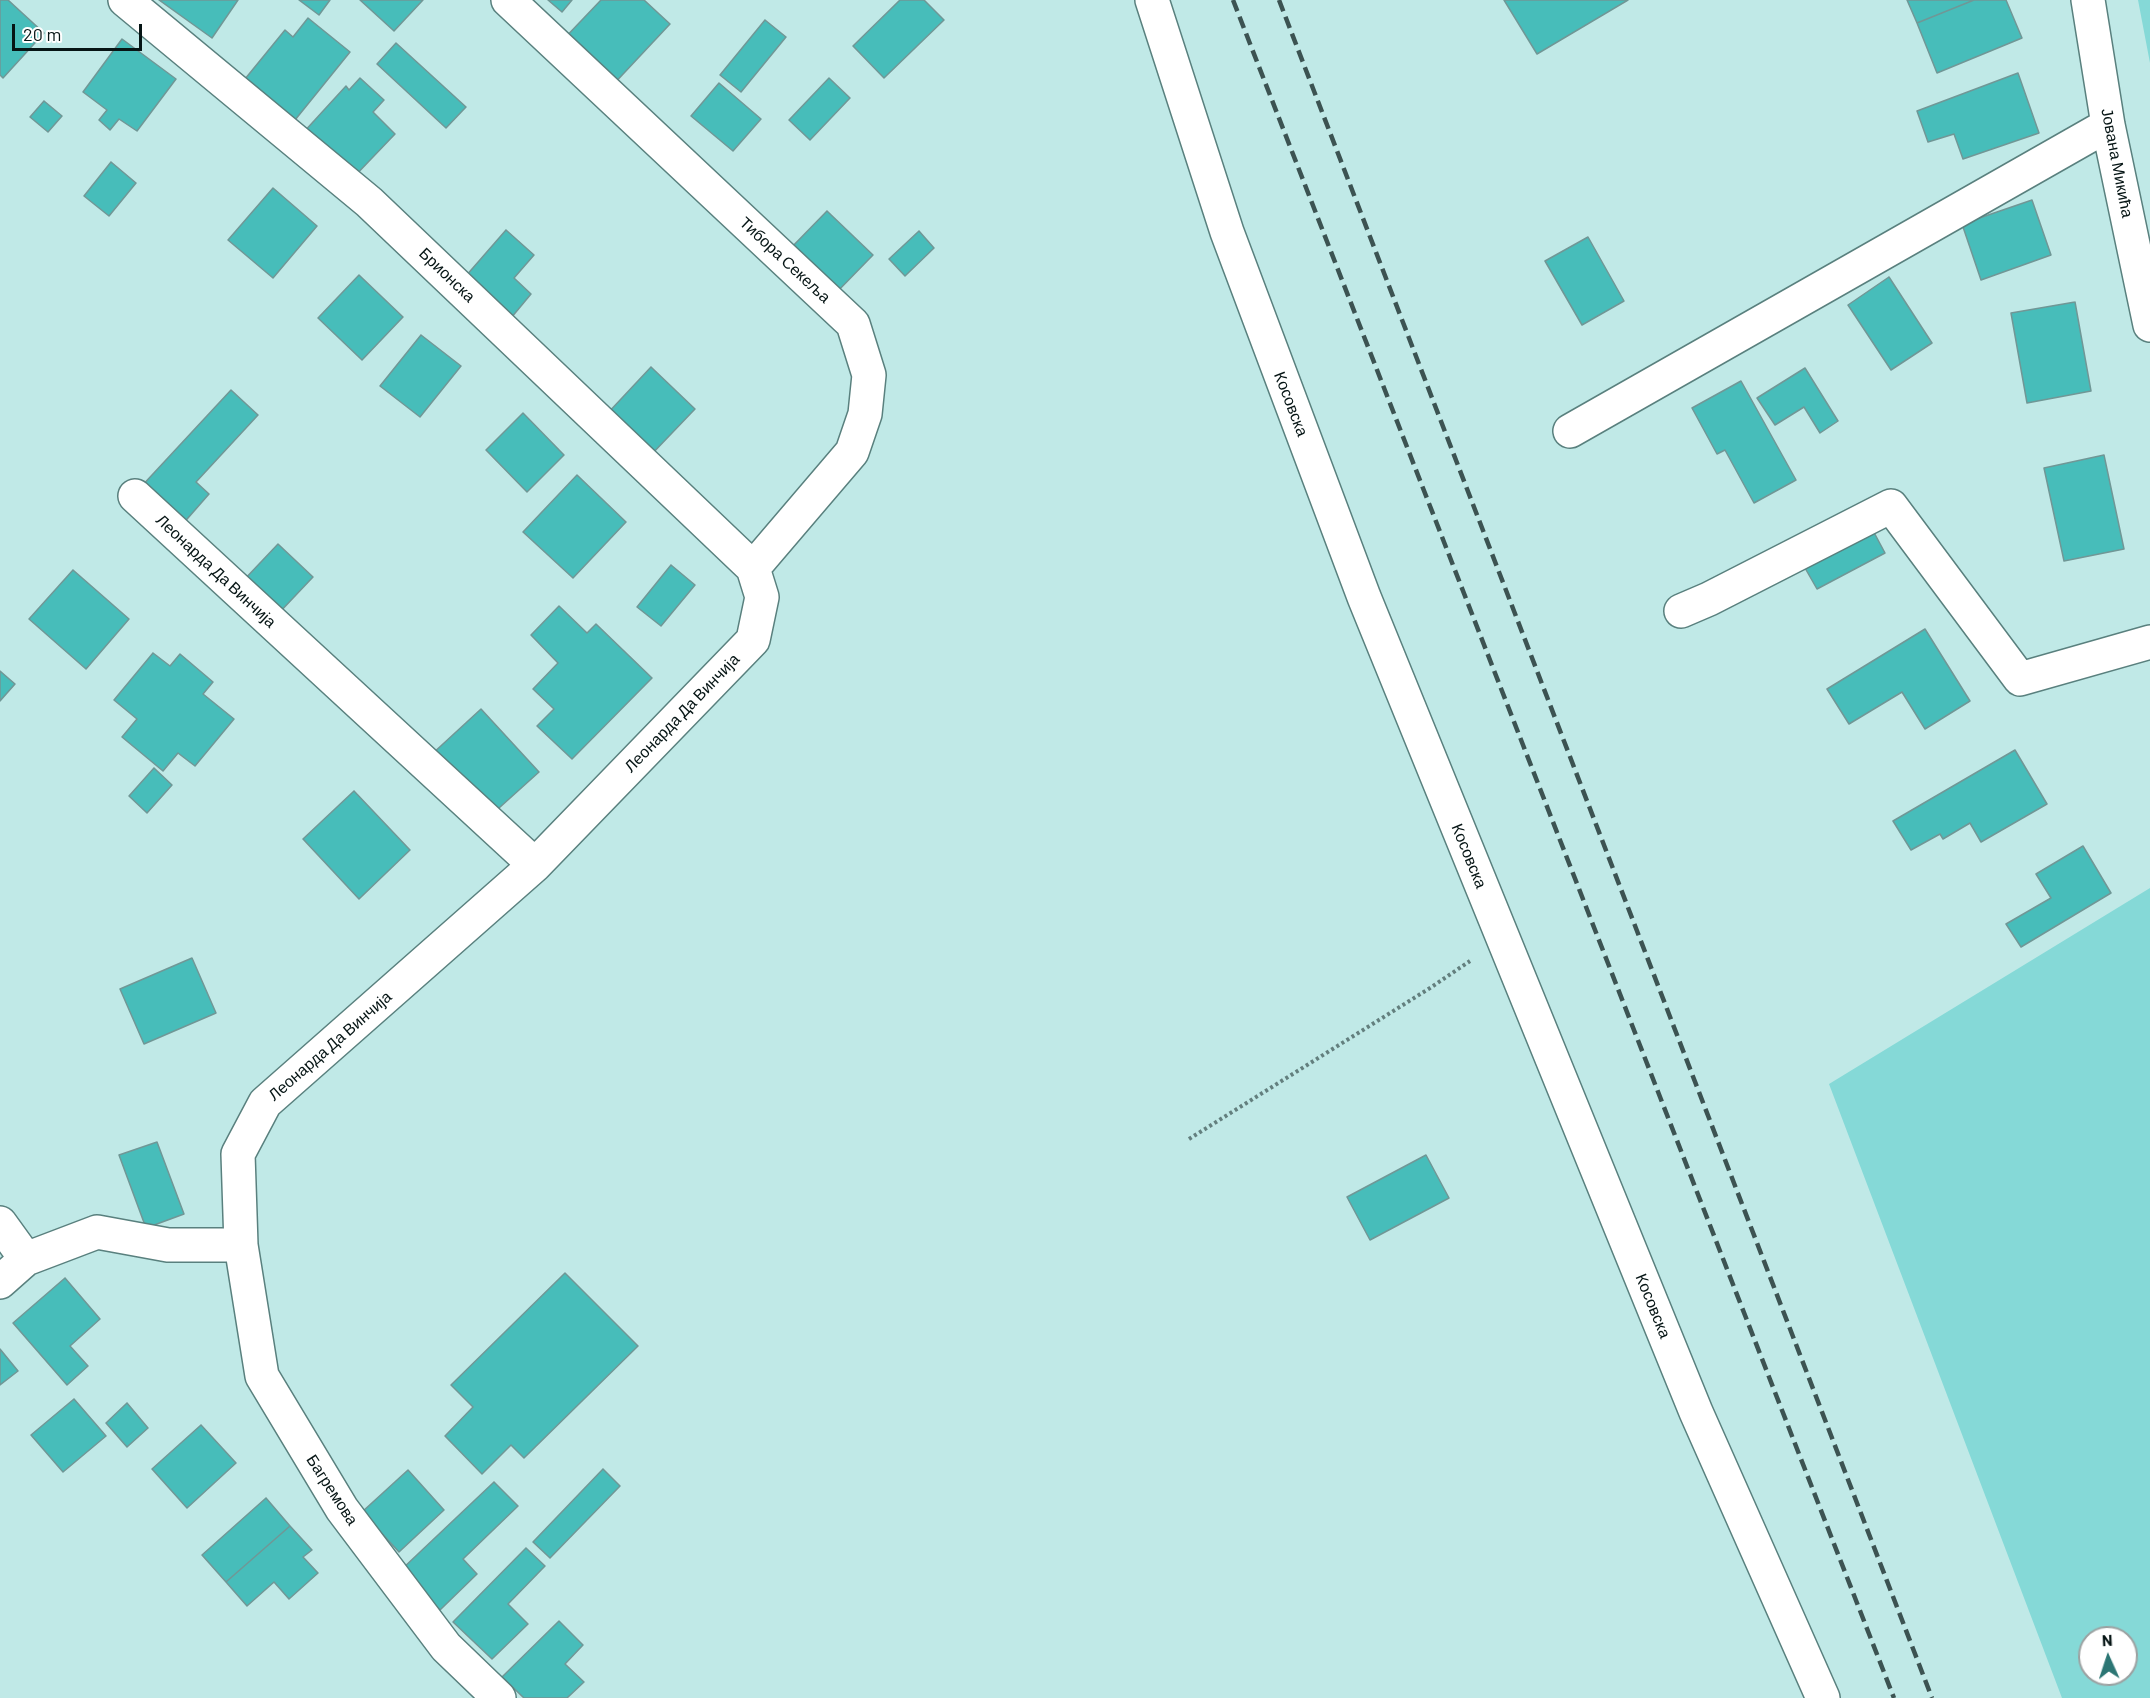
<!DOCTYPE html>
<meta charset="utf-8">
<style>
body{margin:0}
#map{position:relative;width:2150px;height:1698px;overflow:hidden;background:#c0e9e7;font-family:Barlow,sans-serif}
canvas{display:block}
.north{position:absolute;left:2078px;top:1626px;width:60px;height:60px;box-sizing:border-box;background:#fff;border:2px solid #9ba1a1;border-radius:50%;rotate:357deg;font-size:16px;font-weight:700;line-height:24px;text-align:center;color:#061515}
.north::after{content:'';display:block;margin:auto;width:21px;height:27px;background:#2c7674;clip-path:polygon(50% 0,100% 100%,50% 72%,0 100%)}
.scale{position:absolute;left:12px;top:24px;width:130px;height:27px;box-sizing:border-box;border:3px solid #061515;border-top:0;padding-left:8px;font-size:18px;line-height:21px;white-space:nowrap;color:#061515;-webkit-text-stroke:4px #fff;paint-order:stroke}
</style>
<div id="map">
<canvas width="2150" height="1698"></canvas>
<div class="north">N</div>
<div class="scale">20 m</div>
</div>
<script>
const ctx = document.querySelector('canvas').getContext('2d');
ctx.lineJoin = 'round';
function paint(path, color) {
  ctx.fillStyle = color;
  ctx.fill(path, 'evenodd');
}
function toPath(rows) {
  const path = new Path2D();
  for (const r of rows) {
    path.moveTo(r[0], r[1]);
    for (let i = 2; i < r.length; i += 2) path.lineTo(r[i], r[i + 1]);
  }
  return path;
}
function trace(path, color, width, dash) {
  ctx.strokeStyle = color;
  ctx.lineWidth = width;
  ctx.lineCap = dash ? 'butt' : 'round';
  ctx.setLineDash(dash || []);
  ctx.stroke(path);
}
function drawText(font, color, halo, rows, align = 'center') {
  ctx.font = font + ' Barlow,sans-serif';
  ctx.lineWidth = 6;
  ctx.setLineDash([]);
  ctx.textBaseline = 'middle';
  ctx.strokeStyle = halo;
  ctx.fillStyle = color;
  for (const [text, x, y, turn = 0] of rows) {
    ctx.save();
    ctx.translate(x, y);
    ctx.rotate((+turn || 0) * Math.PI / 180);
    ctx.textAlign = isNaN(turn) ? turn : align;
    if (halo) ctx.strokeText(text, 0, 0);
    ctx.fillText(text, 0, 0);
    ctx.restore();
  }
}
const green = toPath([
 [2138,0,2150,0,2150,63],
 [2150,888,2150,1698,2062,1698,1829,1084],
 [2090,1638,2126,1638,2126,1674,2090,1674]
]);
const building = toPath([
 [0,0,8,0,44,33,3,78,0,75,0,0],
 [159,0,238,0,212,38,159,0],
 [299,0,330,0,319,15,299,0],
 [360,0,423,0,394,31,360,0],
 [548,0,572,0,562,12,548,0],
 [601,0,644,0,670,24,610,88,560,43,601,0],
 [900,0,924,0,944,20,884,78,853,46,900,0],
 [1504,0,1628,0,1537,54,1504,0],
 [1907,0,1974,0,1917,23,1907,0],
 [1974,0,2006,0,2022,38,1937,73,1917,23,1974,0],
 [308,18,350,52,295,120,245,79,285,30,293,37,308,18],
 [765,20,786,37,741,92,720,75,765,20],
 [122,39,176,79,137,131,119,119,110,130,99,120,107,110,83,92,122,39],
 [396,43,466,107,446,128,377,64,396,43],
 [2018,73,2039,133,1963,159,1954,134,1928,142,1917,111,2018,73],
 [360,78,384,100,373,112,395,134,351,180,302,134,346,86,349,90,360,78],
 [829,78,850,98,810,140,789,120,829,78],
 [719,83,761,119,733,151,691,116,719,83],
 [44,101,62,116,48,132,30,117,44,101],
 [111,162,136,183,109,216,84,196,111,162],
 [273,188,317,226,273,278,228,240,273,188],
 [2032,200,2051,255,1981,280,1962,224,2032,200],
 [827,211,873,255,832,297,786,253,827,211],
 [506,230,534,255,514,278,531,294,511,318,465,277,506,230],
 [919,231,934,248,905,276,889,259,919,231],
 [1588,237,1624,301,1582,325,1545,261,1588,237],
 [359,275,403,317,362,360,318,318,359,275],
 [1889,277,1932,343,1891,370,1848,305,1889,277],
 [2075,302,2091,391,2027,403,2011,313,2075,302],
 [421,335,461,366,420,417,380,386,421,335],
 [651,367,695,409,649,457,606,415,651,367],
 [1805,368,1838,421,1820,433,1804,407,1775,425,1757,398,1805,368],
 [1741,381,1796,480,1754,503,1725,450,1717,454,1692,408,1741,381],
 [231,390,258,415,196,482,209,494,181,526,139,489,231,390],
 [523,413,564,455,527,492,486,450,523,413],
 [2104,455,2124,549,2064,561,2044,468,2104,455],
 [577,475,626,522,573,578,523,532,577,475],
 [1870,525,1885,553,1817,589,1801,561,1870,525],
 [278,544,313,577,277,615,242,582,278,544],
 [671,565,695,585,661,626,637,607,671,565],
 [73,570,129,619,86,669,29,619,73,570],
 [559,606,587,633,596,624,652,678,572,759,537,726,554,709,533,689,558,663,531,635,559,606],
 [1925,629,1970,701,1925,729,1902,692,1849,724,1827,689,1925,629],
 [153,653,170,666,180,654,213,682,203,694,234,719,195,766,178,753,163,771,122,737,137,719,114,700,153,653],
 [0,671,15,684,0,701,0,671],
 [481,709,539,772,489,817,431,755,481,709],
 [2015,750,2047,804,1981,842,1970,823,1943,839,1940,834,1911,850,1893,821,2015,750],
 [154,768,172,785,147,813,129,796,154,768],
 [354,791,410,850,359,899,303,839,354,791],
 [2083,846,2111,893,2021,947,2006,924,2051,898,2036,874,2083,846],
 [192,958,216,1013,144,1044,120,989,192,958],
 [157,1142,184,1214,146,1228,119,1155,157,1142],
 [1426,1155,1449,1198,1370,1240,1347,1197,1426,1155],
 [565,1273,638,1346,524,1458,511,1445,482,1474,445,1436,473,1407,451,1385,565,1273],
 [65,1278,100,1319,70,1346,88,1366,67,1385,13,1323,65,1278],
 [0,1349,18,1371,0,1385,0,1349],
 [74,1399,106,1436,63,1472,31,1435,74,1399],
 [127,1403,148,1428,127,1447,106,1423,127,1403],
 [201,1425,236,1463,187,1508,152,1469,201,1425],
 [603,1469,620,1486,550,1558,533,1542,603,1469],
 [408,1470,444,1510,399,1552,362,1512,408,1470],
 [494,1482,518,1506,463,1559,477,1574,440,1610,401,1570,494,1482],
 [266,1498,290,1526,226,1582,202,1555,266,1498],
 [290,1526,312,1550,303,1557,318,1573,289,1599,274,1582,247,1606,226,1582,290,1526],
 [526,1548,545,1566,508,1604,528,1624,492,1659,453,1622,526,1548],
 [559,1621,583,1645,565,1664,584,1682,567,1698,524,1698,502,1677,559,1621]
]);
const path = toPath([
 [1189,1139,1430,988,1470,961]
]);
const minor = toPath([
 [508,0,853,324,869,375,865,414,852,452,753,568],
 [1152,0,1227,232,1364,597,1696,1412,1823,1698],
 [2088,0,2108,125,2150,325],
 [1570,431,2108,125],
 [135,496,535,865],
 [1681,611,1709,599,1891,506,2020,679,2150,642],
 [0,1223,26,1259],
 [241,1245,262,1376,342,1509,446,1647,499,1698],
 [0,1282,26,1259,97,1232,168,1245,241,1245,238,1154,265,1103,535,865,753,640,762,597,753,568,369,202,125,0]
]);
const rail = toPath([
 [1233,0,1894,1698],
 [1279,0,1932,1698]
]);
const streetNames = [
 ["Јована Микића",2117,163,79],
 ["Тибора Секеља",785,260,43],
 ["Брионска",447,275,44],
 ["Косовска",1291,404,69],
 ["Леонарда Да Винчија",216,571,43],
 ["Леонарда Да Винчија",682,713,-46],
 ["Косовска",1469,856,68],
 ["Леонарда Да Винчија",330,1046,-41],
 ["Косовска",1653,1306,68],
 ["Багремова",332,1490,57]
];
paint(green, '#85d9d7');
paint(building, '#47bdba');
trace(building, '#709796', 1.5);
trace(minor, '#59807e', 36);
trace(path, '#637f7e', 4, [3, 3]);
trace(minor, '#fff', 33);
trace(rail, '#3c5352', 4.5, [12, 6]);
drawText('16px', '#061515', '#fff', streetNames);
</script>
